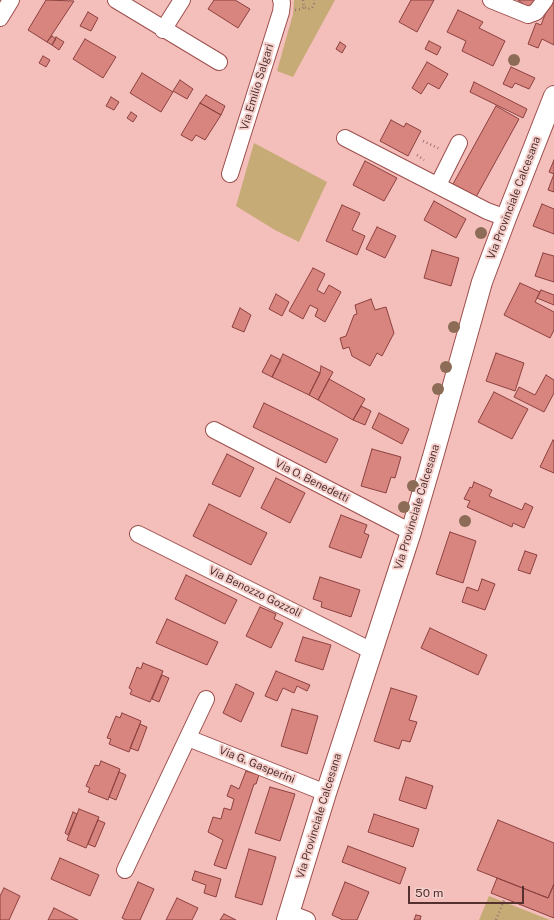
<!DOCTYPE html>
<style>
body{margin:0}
#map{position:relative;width:554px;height:920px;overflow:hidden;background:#f4beba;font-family:"Public Sans",sans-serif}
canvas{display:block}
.scale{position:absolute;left:408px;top:886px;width:116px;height:18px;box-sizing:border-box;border:2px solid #54312f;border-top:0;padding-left:5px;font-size:12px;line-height:14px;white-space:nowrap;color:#54312f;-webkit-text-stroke:3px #f5d1cd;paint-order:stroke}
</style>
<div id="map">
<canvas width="554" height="920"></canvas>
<div class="scale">50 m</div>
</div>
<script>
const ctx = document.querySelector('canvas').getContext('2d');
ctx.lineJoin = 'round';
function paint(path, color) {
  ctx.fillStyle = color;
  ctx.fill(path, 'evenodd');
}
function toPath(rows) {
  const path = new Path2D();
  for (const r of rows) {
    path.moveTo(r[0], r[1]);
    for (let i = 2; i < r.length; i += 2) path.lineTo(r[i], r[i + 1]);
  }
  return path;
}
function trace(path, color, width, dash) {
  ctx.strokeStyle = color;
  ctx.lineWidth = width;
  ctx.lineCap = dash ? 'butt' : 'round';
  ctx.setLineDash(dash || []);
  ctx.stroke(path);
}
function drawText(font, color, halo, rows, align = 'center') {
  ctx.font = font + ' "Public Sans",sans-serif';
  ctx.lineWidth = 4;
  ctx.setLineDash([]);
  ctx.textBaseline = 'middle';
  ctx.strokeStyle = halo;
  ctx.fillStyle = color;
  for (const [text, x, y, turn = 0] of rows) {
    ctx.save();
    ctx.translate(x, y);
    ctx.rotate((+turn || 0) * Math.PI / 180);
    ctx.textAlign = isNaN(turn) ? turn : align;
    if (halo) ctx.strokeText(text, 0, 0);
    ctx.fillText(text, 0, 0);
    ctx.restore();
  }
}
const green = toPath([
 [294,0,335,0,293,77,277,71,293,14],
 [254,143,327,182,299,242,275,230,236,206],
 [489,896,550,920,479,920]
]);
const building = toPath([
 [46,0,74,1,47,42,28,30,46,0],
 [214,0,235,0,250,9,238,28,208,9,214,0],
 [411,0,434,0,417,32,399,22,411,0],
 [518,0,535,0,530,9,518,0],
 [550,2,554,3,554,45,542,39,538,48,528,44,536,23,541,25,550,2],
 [458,10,483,22,479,28,505,41,493,66,462,51,466,41,447,32,458,10],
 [88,12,98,18,91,31,80,26,88,12],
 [52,36,56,39,52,45,47,42,52,36],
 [56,37,64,42,59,50,52,45,56,37],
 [85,39,116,57,103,78,73,59,85,39],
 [429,41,441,47,437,55,425,49,429,41],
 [340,42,346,46,342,53,336,49,340,42],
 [43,56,50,60,46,67,39,63,43,56],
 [427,62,448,74,439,89,428,83,421,94,412,88,427,62],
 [511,67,535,78,529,89,515,83,512,88,503,84,511,67],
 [142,73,173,92,161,112,130,93,142,73],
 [180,80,193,89,187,99,173,91,180,80],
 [474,82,527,109,523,118,470,92,474,82],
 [206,95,225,106,221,115,200,103,206,95],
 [111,97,119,102,114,110,106,106,111,97],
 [200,103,221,115,205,140,196,135,192,141,181,135,200,103],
 [496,106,519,119,476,197,453,184,496,106],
 [131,112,137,116,133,122,127,118,131,112],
 [391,120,404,127,406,123,421,131,408,156,380,141,391,120],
 [554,160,554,192,548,190,554,174,549,172,554,160],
 [365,161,397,178,384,201,353,185,365,161],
 [434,201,466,219,456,238,424,220,434,201],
 [542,204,554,209,554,234,533,226,542,204],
 [342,205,360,213,352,230,365,236,357,255,326,241,342,205],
 [377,227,396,236,385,258,366,249,377,227],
 [432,250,459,258,451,286,424,278,432,250],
 [543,253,554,256,554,282,535,276,543,253],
 [313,268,325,274,317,290,324,294,329,285,341,292,325,322,315,316,318,309,310,305,303,319,289,311,313,268],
 [520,283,540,292,535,302,554,312,554,330,550,338,504,315,520,283],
 [541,290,554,295,554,305,537,298,541,290],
 [276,294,289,302,282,316,269,309,276,294],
 [371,299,375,310,386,307,394,333,382,356,377,353,370,366,352,356,349,347,343,349,340,338,346,336,354,315,357,314,355,305,371,299],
 [240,308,251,315,244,332,232,327,240,308],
 [496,353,524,363,515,391,486,381,496,353],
 [283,354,320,373,309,395,272,377,283,354],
 [271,355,281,360,272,377,262,372,271,355],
 [321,366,333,372,318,400,309,395,320,373,321,366],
 [546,375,554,380,554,393,544,412,514,397,519,387,535,395,546,375],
 [329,379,365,399,353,420,318,400,329,379],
 [494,392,528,409,512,439,478,422,494,392],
 [264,403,338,439,326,463,253,427,264,403],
 [361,406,371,411,365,425,353,420,361,406],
 [379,413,409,429,402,444,372,428,379,413],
 [553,440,554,441,554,473,540,467,553,440],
 [372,449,401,457,395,478,391,477,386,493,361,486,372,449],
 [227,454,254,468,240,497,212,484,227,454],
 [276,478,305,493,290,523,261,508,276,478],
 [474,482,492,490,489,496,522,510,525,503,533,507,524,528,513,523,512,527,467,507,470,501,464,499,470,487,472,488,474,482],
 [209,504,267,533,251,565,193,536,209,504],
 [341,515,367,525,364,533,369,535,361,558,329,547,341,515],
 [450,532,476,541,463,583,436,574,450,532],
 [525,551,537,555,530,574,518,570,525,551],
 [186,575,237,600,225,624,175,599,186,575],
 [320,577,360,590,351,617,321,607,322,602,313,599,320,577],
 [482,579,495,584,485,610,462,602,467,587,478,591,482,579],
 [260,607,276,614,274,619,283,623,271,648,246,636,260,607],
 [167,619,218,642,207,665,156,643,167,619],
 [430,628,487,655,478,675,421,648,430,628],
 [303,637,331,645,323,670,295,661,303,637],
 [143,663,163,671,150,702,130,694,132,690,129,688,137,667,141,669,143,663],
 [276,671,310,685,307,691,297,686,294,693,283,688,277,701,265,696,276,671],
 [162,675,169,678,159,702,152,699,162,675],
 [236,684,254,693,241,722,223,713,236,684],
 [391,688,417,696,409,720,417,722,410,742,402,740,399,749,374,741,391,688],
 [292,709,318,716,307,754,281,746,292,709],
 [122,713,141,721,129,752,109,744,111,739,107,738,116,716,120,718,122,713],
 [140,724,147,727,138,751,130,748,140,724],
 [101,761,120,769,108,800,88,792,90,788,86,786,95,765,99,766,101,761],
 [246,771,259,775,256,784,254,784,226,869,214,865,223,840,208,832,213,817,221,819,224,808,231,810,234,799,227,796,231,785,239,789,246,771],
 [119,772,126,775,116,800,109,797,119,772],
 [406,777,433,786,426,809,399,800,406,777],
 [270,787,295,794,280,841,255,833,270,787],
 [79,809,99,817,86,848,67,840,79,809],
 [73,812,77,814,68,835,65,833,73,812],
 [374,814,419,829,413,847,368,832,374,814],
 [98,820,105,823,95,847,88,844,98,820],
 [498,820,554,843,554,884,548,898,477,870,498,820],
 [348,846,406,868,400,884,342,862,348,846],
 [249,849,276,857,262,905,235,897,249,849],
 [60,858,99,875,90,896,51,879,60,858],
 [195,871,221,879,216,897,204,893,206,885,192,880,195,871],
 [497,878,548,898,554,884,554,918,491,893,497,878],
 [138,882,154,889,140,920,126,920,122,918,138,882],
 [345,882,369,892,357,920,343,920,332,915,345,882],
 [4,888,20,896,9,920,0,920,0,896,4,888],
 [177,898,198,908,192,920,166,920,177,898],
 [54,908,78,920,48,920,54,908],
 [224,914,236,920,220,920,224,914],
 [416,915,421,916,420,920,414,920,416,915]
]);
const path = toPath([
 [303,0,304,7,308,9,312,8,314,5,314,0],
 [295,10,301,9,304,7],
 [423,141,440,149],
 [417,155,424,160],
 [496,920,505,898]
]);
const minor = toPath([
 [116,0,219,62],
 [491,0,528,15,536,12,545,0],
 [0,18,11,0],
 [163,30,182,0],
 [345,138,487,211,506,218],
 [230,174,281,12,282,3,281,0],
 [438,185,459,143],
 [214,430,411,532],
 [138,534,372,651],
 [188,738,326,793],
 [125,870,206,699],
 [289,913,307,920]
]);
const major = toPath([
 [287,920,326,793,411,532,434,453,482,282,506,218,554,96]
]);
const trees = [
 [514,60],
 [481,233],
 [454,327],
 [446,367],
 [438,389],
 [413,486],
 [404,507],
 [465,521]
];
const streetNames = [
 ["Via Emilio Salgari",257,87,-73],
 ["Via Provinciale Calcesana",514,198,-69],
 ["Via O. Benedetti",312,481,27],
 ["Via Provinciale Calcesana",417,507,-73],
 ["Via Benozzo Gozzoli",255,592,26],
 ["Via G. Gasperini",257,765,22],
 ["Via Provinciale Calcesana",319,816,-73]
];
paint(green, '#c6ab76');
paint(building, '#d8847f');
trace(building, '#8c413f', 1);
trace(minor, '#9c4f4c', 18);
trace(major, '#9c4f4c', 22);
trace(path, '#9f7370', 2.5, [1, 3]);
trace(minor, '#fff', 16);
trace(major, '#fff', 20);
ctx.fillStyle = '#8c6c56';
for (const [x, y] of trees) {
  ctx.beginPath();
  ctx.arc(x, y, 6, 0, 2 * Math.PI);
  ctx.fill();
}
drawText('11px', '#54312f', '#f5d1cd', streetNames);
</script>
